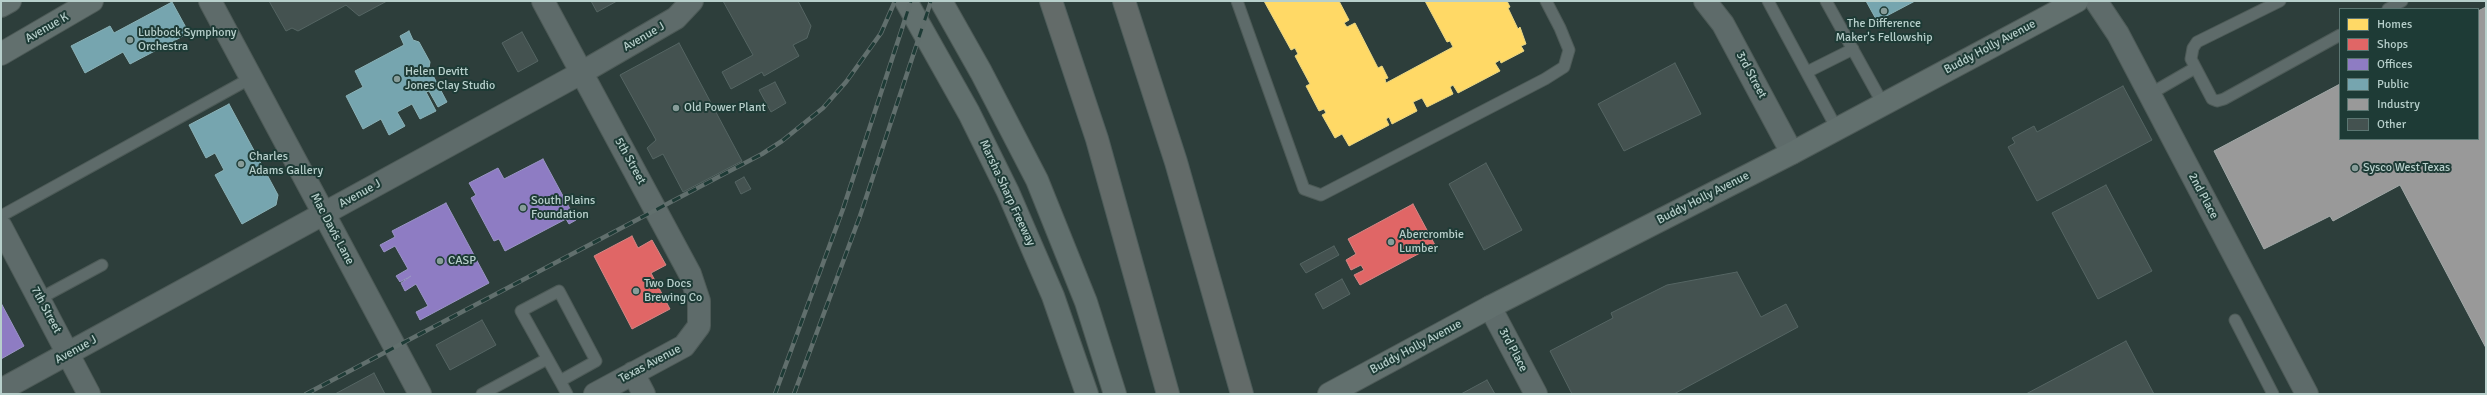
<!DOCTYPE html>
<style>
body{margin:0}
#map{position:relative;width:2487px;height:395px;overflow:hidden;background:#2d3e3b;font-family:Signika,sans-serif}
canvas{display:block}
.frame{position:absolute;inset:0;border:2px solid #b7cfcb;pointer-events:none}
.legend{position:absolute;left:2339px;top:8px;width:140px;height:132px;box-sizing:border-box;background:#1e3b36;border:1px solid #5b7672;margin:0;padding:5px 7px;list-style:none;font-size:12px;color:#b7cfcb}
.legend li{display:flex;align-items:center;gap:8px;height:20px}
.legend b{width:20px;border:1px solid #5b7672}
</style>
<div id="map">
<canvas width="2487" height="395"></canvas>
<div class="frame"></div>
<ul class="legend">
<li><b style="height:11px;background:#ffd966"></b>Homes</li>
<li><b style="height:11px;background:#e06666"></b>Shops</li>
<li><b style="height:11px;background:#8e7cc3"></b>Offices</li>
<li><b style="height:11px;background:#76a5af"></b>Public</li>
<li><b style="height:11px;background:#999"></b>Industry</li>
<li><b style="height:11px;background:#445250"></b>Other</li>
</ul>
</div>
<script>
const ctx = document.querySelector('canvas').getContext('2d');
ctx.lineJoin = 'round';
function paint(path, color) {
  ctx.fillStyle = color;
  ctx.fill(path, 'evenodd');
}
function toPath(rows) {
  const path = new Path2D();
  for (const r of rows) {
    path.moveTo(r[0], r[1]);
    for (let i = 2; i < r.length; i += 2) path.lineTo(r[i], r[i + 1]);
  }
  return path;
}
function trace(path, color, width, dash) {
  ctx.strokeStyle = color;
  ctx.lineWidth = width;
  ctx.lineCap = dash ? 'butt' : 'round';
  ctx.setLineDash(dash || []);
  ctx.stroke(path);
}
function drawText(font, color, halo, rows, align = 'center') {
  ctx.font = font + ' Signika,sans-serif';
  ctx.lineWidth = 4;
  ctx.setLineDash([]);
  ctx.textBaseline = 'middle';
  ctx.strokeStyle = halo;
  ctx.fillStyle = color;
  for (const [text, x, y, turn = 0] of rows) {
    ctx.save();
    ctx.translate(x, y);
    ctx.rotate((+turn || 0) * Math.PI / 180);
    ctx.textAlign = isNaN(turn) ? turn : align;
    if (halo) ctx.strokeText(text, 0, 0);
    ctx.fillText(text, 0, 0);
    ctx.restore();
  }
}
const homes = toPath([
 [1264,1,1339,1,1349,20,1344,23,1347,27,1355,23,1378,68,1382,66,1388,78,1385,79,1386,83,1453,47,1450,41,1447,42,1425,1,1507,1,1510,7,1508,8,1518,29,1520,27,1526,44,1521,46,1524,51,1501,63,1500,60,1495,63,1500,71,1458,93,1453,85,1450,87,1453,94,1427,107,1422,98,1413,102,1417,111,1392,124,1389,117,1386,119,1389,125,1349,146,1342,134,1335,138,1322,115,1326,113,1324,109,1319,111,1306,86,1310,84,1295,56,1298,54,1295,48,1291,50,1264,1]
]);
const shops = toPath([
 [1413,204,1435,245,1360,285,1354,275,1364,270,1361,265,1351,270,1346,260,1356,254,1348,239,1413,204],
 [632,236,638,248,652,240,666,265,651,273,670,309,632,329,594,256,632,236]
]);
const offices = toPath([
 [543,159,576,220,569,224,566,219,505,251,499,239,494,241,471,198,476,195,469,183,498,168,504,179,543,159],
 [446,203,489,283,420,320,416,312,428,306,416,284,405,291,401,283,411,276,400,282,396,276,408,269,395,246,384,252,380,245,395,237,392,231,446,203],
 [1,303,24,346,1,359,1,303]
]);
const public = toPath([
 [1866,1,1915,1,1877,21,1866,1],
 [172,2,189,33,130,64,123,52,85,73,71,46,110,26,114,33,172,2],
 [409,31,413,40,419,42,430,62,429,68,447,102,438,107,429,91,426,92,436,111,420,119,412,104,397,112,405,126,389,135,381,119,363,129,346,96,363,87,355,71,404,45,400,36,409,31],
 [229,104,278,195,276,205,242,224,215,175,224,170,215,153,206,158,189,125,229,104]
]);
const industry = toPath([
 [2486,7,2486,348,2400,185,2333,221,2330,216,2264,249,2214,151,2340,84,2340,139,2478,139,2478,11,2486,7]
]);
const building = toPath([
 [269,1,387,1,359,16,346,5,298,31,292,28,286,31,269,1],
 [591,1,617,1,597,12,591,1],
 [723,1,798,1,811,26,807,38,793,45,799,56,764,76,762,72,731,89,722,72,753,55,723,1],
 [522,32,538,61,518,72,502,43,522,32],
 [679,43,742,161,683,192,663,154,653,159,647,148,656,140,620,75,679,43],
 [1675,63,1701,114,1624,151,1598,104,1675,63],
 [775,82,786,103,771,112,759,90,775,82],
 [2123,86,2152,140,2037,201,2008,147,2015,143,2012,138,2034,126,2037,132,2123,86],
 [1486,163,1522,230,1484,250,1449,184,1486,163],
 [744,177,751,189,741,194,735,182,744,177],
 [2106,185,2152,271,2098,299,2052,213,2106,185],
 [1334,246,1339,255,1306,273,1300,264,1334,246],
 [1737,272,1761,317,1786,304,1798,327,1674,394,1572,394,1550,351,1613,318,1611,313,1667,285,1737,272],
 [1342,279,1350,294,1323,309,1315,294,1342,279],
 [482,320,496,345,450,370,436,345,482,320],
 [2126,341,2154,394,2026,394,2126,341],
 [374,373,385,394,335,394,374,373],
 [1487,380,1495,394,1461,394,1487,380]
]);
const service = toPath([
 [1237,1,1304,189,1321,195,1545,79,1564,67,1569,50,1560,28,1546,1],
 [1768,1,1837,129],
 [1826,1,1883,104],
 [2280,1,2197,42,2193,48,2191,59,2212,99,2217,101,2224,99,2340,35],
 [2388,9,2402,1],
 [1807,72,1853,49],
 [2150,94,2195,68],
 [1,216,251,78],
 [559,291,596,361,560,381,521,311,559,291],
 [39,299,102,265],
 [2235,320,2273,394],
 [560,381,567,394],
 [482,394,547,359]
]);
const minor = toPath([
 [543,1,690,274,699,301,699,326,684,346,595,394],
 [1705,1,1723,24,1792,153],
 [2096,1,2118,34,2307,394],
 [324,214,420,394],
 [1,227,89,394],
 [1490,307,1536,394],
 [633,373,644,394],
 [1,390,581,73,676,18,692,1]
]);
const tertiary = toPath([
 [210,1,324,214]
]);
const secondary = toPath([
 [906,1,969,113,1008,192,1053,296,1087,394],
 [941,1,981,72,1037,180,1086,302,1115,394],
 [1,6,10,1],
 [1,54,92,1],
 [1329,394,1490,307,1792,153,2077,1]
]);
const motorway = toPath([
 [1051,1,1097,139,1168,394],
 [1124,1,1176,162,1242,394]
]);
const rail = toPath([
 [306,394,762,154,782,141,823,108,846,82,881,33,895,1],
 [775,394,843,209,911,1],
 [794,394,860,216,931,1]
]);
const markers = [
 [1884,11,4,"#879c99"],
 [130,40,4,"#879c99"],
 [397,79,4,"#879c99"],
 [676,108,4,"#879c99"],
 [241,164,4,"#879c99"],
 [2355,168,4,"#879c99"],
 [523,208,4,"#879c99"],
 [1391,242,4,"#879c99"],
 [440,261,4,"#879c99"],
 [636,291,4,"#879c99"]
];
const poiNames = [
 ["The Difference",1884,24,"center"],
 ["Maker's Fellowship",1884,38,"center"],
 ["Lubbock Symphony",138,33],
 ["Orchestra",138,47],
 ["Helen Devitt",405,72],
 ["Jones Clay Studio",405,86],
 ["Old Power Plant",684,108],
 ["Charles",249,157],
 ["Adams Gallery",249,171],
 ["Sysco West Texas",2363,168],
 ["South Plains",531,201],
 ["Foundation",531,215],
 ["Abercrombie",1399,235],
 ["Lumber",1399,249],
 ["CASP",448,261],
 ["Two Docs",644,284],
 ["Brewing Co",644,298]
];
const streetNames = [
 ["Avenue K",47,28,-30],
 ["Avenue J",644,37,-30],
 ["Buddy Holly Avenue",1990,47,-28],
 ["3rd Street",1751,75,62],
 ["5th Street",630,161,61],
 ["Marsha Sharp Freeway",1007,193,65],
 ["Avenue J",360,194,-29],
 ["2nd Place",2203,196,62],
 ["Buddy Holly Avenue",1703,198,-27],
 ["Mac Davis Lane",332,229,62],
 ["7th Street",46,310,62],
 ["Buddy Holly Avenue",1416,347,-28],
 ["Avenue J",76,350,-29],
 ["3rd Place",1513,350,62],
 ["Texas Avenue",650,364,-28]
];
paint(homes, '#ffd966');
trace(homes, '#e9d684', 1);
paint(shops, '#e06666');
trace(shops, '#d48684', 1);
paint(offices, '#8e7cc3');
trace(offices, '#9a95c5', 1);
paint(public, '#76a5af');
trace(public, '#8ab2b7', 1);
paint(industry, '#999');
trace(industry, '#a2a9a8', 1);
paint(building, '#445250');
trace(building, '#556563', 1);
trace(service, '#4d5a57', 13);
trace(minor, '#4d5a57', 24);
trace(tertiary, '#4d5a57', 24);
trace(secondary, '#4d5a57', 24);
trace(motorway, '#4d5c5a', 24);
trace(service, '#5e6b6a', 11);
trace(minor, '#5e6b6a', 22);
trace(tertiary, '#5e6b6a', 22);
trace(secondary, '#62706e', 22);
trace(motorway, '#636b69', 22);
trace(rail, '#616f6d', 4.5);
trace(rail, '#1e3b36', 3, [9]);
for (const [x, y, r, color] of markers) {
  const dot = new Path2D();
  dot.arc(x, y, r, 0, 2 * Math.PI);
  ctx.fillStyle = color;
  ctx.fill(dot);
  trace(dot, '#1e3b36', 1.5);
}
drawText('12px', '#b7cfcb', '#1e3b36', poiNames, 'left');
drawText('12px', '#b7cfcb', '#1e3b36', streetNames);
</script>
